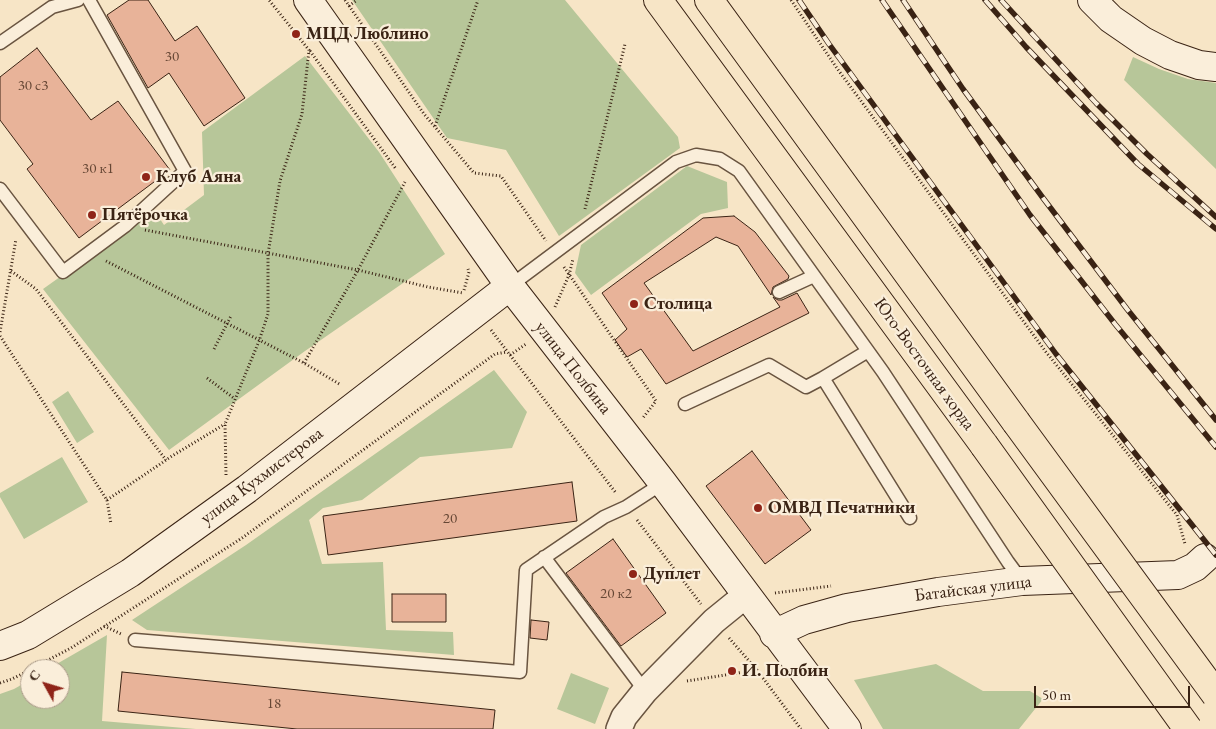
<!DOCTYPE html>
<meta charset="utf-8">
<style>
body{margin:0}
#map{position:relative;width:1216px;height:729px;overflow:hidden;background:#f7e5c6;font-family:"EB Garamond",serif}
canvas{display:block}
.north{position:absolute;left:20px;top:659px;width:50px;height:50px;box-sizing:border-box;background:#faeeda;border:1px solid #ad9d8b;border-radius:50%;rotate:309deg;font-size:14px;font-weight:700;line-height:20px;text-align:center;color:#3a2314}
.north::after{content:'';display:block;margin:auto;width:18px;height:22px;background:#8f2418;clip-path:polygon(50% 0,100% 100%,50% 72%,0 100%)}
.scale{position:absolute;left:1034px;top:686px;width:156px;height:22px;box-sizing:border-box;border:2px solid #3a2314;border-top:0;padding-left:6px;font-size:15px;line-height:18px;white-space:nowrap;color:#3a2314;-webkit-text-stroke:4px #faeeda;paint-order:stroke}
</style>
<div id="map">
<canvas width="1216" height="729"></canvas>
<div class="north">С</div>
<div class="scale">50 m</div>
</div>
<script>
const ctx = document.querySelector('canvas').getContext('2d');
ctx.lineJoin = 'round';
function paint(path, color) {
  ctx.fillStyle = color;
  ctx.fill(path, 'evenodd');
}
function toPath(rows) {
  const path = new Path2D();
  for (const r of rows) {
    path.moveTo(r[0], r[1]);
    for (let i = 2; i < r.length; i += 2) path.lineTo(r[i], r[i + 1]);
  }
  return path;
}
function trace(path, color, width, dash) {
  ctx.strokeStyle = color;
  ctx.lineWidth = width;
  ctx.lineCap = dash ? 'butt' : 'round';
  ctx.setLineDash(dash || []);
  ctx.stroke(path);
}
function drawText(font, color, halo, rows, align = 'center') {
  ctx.font = font + ' "EB Garamond",serif';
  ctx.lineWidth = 4.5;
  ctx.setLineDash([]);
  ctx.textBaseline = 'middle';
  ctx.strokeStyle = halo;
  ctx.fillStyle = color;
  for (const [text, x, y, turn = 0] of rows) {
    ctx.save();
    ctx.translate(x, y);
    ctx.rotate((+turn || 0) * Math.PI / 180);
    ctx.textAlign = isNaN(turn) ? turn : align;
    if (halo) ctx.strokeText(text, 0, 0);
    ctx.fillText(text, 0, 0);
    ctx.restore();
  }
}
const green = toPath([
 [352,0,565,0,678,137,680,148,559,236,506,150,447,138],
 [305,56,379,152,445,254,305,351,169,450,43,289,154,210,164,225,204,195,202,132],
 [1133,57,1159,69,1188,79,1216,83,1216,169,1124,80],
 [687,166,727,182,728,208,701,214,591,295,575,273,581,245],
 [494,370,527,412,512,448,420,457,362,500,323,508,309,520,322,564,383,562,386,630,453,632,454,655,147,630,132,620,246,545],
 [68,391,94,432,77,443,52,402],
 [62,457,88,502,24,539,0,497,0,493],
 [107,635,102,721,196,729,0,729,0,694,14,689,30,680,30,699,60,699,60,669,48,669],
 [936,664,983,691,1030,691,1043,699,1019,729,883,729,854,680],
 [571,673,609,688,595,724,557,709]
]);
const building = toPath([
 [129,0,148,0,175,41,197,26,245,98,204,126,169,73,148,88,107,15,129,0],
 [37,48,91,120,118,101,170,170,79,238,27,169,33,164,0,120,0,77,37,48],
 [734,216,755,232,789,276,788,279,773,287,771,295,738,246,716,237,644,283,693,351,780,307,773,297,778,300,782,300,797,293,809,313,666,384,641,349,627,357,615,340,627,329,602,293,703,218,734,216],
 [752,451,811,530,765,564,706,486,752,451],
 [572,482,577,521,328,555,323,516,572,482],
 [613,539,666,613,621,646,566,573,613,539],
 [392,594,446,594,446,622,392,622,392,594],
 [531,620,549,622,547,640,530,638,531,620],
 [122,672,495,710,493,729,297,729,118,711,122,672]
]);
const path = toPath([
 [345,0,424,114,474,173,501,176,546,241],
 [791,0,836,67,1046,352,1177,515,1185,544],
 [349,6,357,0],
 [310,51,396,169],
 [435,126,478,0],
 [585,209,625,44],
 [145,230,358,270,428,287,463,293],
 [106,261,304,363,341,385],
 [564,267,656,401,642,419],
 [11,271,36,289,166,460],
 [464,290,469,272,468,269],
 [555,307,569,275,573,259],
 [491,330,510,355,526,344],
 [0,332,16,239],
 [0,336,107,500,111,524],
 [214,349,231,316],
 [510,355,616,493],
 [304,363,358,270,405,182],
 [207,378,235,399],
 [226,475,225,424,259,341,268,314,268,254,280,181,302,114,309,50,269,0],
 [107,500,172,456,225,424],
 [637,520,701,604],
 [775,593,831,586],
 [104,626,121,634],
 [729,638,757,670,801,729],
 [31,669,71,648,242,538,495,354,507,352],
 [687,681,757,670],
 [0,683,12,679,30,670]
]);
const lane = toPath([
 [0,43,52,7,78,0],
 [0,189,63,272,125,226,185,171,89,0],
 [510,286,676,162,696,155,720,159,739,171,883,372,1008,562,1022,581],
 [779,292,814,276],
 [868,351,823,378,910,518],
 [685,404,769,365,806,387,823,378],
 [544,557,645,691],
 [135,640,520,672,526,570,604,517,626,507,663,483]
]);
const street = toPath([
 [619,729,624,717,645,691,714,621,746,595]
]);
const secondary = toPath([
 [308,0,510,286,663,483,847,729],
 [1092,0,1111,19,1143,41,1170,55,1199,65,1216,67],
 [774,634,804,620,847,608,938,592,1022,581,1178,575,1195,567,1205,558],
 [0,646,28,635,130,573,247,489,510,286]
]);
const primary = toPath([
 [658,0,984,445],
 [709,0,1016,422]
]);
const rail = toPath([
 [799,0,829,44,1056,354,1216,555],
 [882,0,1030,215,1115,324,1216,447],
 [903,0,963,89,1043,198,1127,309,1216,420],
 [985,0,1026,47,1138,164,1216,229],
 [1001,0,1096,103,1147,154,1216,217]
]);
const primaryBridge = toPath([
 [1016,422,1216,695],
 [984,445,1188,729]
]);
const markers = [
 [296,34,5,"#8f2418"],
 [146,177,5,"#8f2418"],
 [92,215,5,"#8f2418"],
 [634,304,5,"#8f2418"],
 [758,508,5,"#8f2418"],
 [633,574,5,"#8f2418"],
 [732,671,5,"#8f2418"]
];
const numberNames = [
 ["30",172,57],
 ["30 с3",33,86],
 ["30 к1",98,169],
 ["20",450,519],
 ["20 к2",616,594],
 ["18",274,704]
];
const poiNames = [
 ["МЦД Люблино",306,34],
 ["Клуб Аяна",156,177],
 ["Пятёрочка",102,215],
 ["Столица",644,304],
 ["ОМВД Печатники",768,508],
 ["Дуплет",643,574],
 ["И. Полбин",742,671]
];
const streetNames = [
 ["Юго-Восточная хорда",924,364,54],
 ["улица Полбина",573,368,52],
 ["улица Кухмистерова",262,476,-37],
 ["Батайская улица",973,589,-7]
];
paint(green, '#b7c699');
paint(building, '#e8b399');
trace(building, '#3a2314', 1);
trace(lane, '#695440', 15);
trace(street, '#695440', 28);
trace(secondary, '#3a2314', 30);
trace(primary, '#3a2314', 30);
trace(path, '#3a2314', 3, [1, 2.5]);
trace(lane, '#faeeda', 12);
trace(street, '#faeeda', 25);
trace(secondary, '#faeeda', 28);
trace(primary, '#f7e5c6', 28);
trace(rail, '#3a2314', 5.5);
trace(rail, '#faeeda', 4, [11]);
trace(primaryBridge, '#3a2314', 30, []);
trace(primaryBridge, '#f7e5c6', 28);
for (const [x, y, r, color] of markers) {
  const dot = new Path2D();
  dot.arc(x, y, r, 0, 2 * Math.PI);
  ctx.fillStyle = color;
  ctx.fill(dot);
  trace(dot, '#faeeda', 2);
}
drawText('15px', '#664735', null, numberNames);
drawText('bold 18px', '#3a2314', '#faeeda', poiNames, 'left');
drawText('18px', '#3a2314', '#faeeda', streetNames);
</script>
